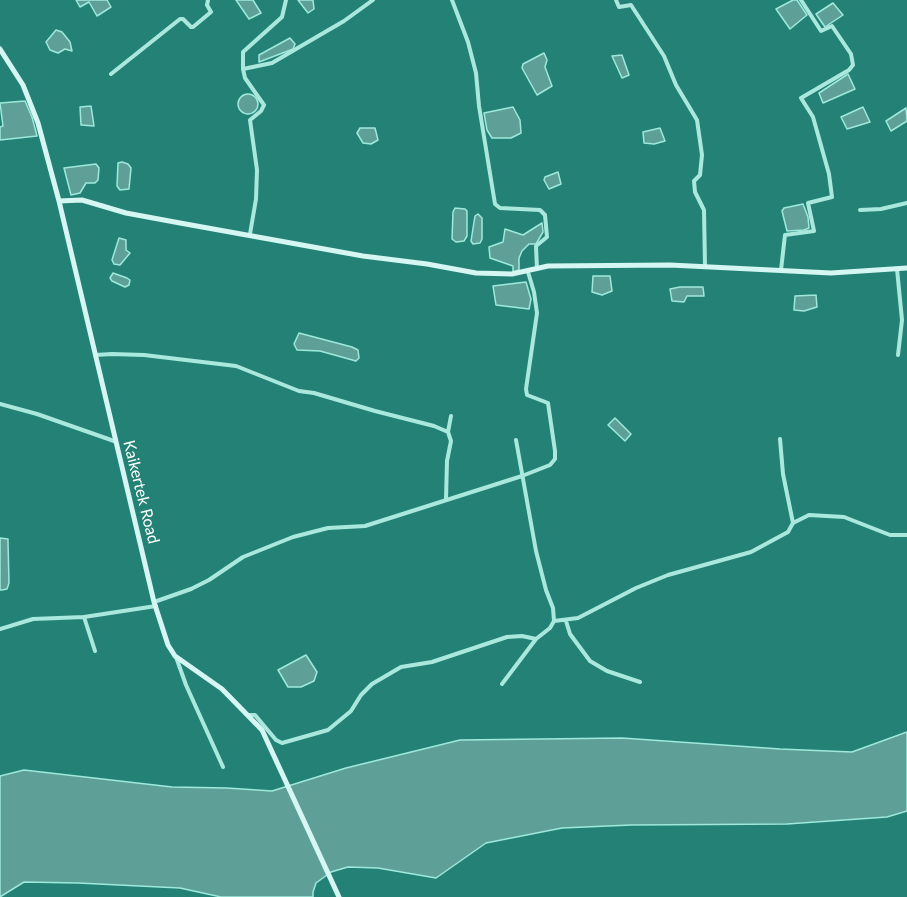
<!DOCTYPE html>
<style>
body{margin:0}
canvas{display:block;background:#238275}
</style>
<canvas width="907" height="897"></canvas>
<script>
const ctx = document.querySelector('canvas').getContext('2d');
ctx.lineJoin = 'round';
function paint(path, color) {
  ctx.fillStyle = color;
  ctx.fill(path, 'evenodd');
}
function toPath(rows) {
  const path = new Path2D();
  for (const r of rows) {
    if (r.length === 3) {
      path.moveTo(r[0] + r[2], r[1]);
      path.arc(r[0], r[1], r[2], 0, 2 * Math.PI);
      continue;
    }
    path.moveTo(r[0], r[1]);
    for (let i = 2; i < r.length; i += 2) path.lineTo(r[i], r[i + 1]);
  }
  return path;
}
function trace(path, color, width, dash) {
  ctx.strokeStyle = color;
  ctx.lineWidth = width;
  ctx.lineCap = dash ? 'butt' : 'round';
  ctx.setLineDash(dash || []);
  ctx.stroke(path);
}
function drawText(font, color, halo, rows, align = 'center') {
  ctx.font = font + ' Lato,sans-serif';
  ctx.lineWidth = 6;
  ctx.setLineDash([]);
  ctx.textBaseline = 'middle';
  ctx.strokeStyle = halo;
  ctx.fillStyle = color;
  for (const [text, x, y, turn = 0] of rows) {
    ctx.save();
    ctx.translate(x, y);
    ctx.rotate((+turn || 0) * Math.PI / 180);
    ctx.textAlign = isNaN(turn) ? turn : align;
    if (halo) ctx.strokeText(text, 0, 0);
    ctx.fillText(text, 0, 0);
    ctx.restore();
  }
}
const water = toPath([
 [76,0,107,0,111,7,97,16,89,2,80,7,76,0],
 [236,0,253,0,261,13,249,19,236,0],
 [298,0,313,0,314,9,308,13,298,0],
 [793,0,797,0,807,15,790,29,776,9,793,0],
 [833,3,843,15,825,27,816,14,833,3],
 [56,30,62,32,70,42,72,51,65,49,58,53,50,50,46,42,56,30],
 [290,38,295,44,293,49,259,62,259,55,290,38],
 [544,53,547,60,545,67,552,86,537,95,522,68,523,64,544,53],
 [622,55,629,75,622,78,612,56,622,55],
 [848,74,855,89,823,103,819,93,848,74],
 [248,104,10],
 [25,101,32,117,37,136,0,140,0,127,3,126,0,103,25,101],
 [91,106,94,126,81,125,80,107,91,106],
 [513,107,520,120,521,133,511,138,492,138,487,130,484,113,513,107],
 [863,107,870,122,847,129,841,117,863,107],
 [906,108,907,121,891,131,886,121,906,108],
 [360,128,375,128,378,140,371,144,363,143,357,133,360,128],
 [660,128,665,141,654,144,644,143,643,132,660,128],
 [122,162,128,164,131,168,129,189,120,190,117,186,118,163,122,162],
 [96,164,99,168,98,180,95,183,86,183,80,193,71,195,64,168,96,164],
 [558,172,561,184,549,189,544,180,545,177,558,172],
 [803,204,808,217,809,228,804,230,787,231,782,211,784,208,803,204],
 [455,208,465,209,467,211,467,236,464,241,456,242,452,239,453,212,455,208],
 [478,214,482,218,482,239,480,243,473,244,471,241,475,216,478,214],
 [542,223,543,232,536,244,529,244,522,251,519,258,519,270,513,272,513,266,490,258,489,247,503,242,505,229,523,235,542,223],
 [119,238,126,240,126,250,130,253,120,265,114,264,112,260,119,238],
 [113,273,127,278,130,280,129,285,125,287,112,281,110,278,113,273],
 [593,276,610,276,612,291,602,295,592,292,593,276],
 [526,282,531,299,529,309,496,305,493,286,526,282],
 [680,287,703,287,704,296,687,296,684,302,672,301,670,289,680,287],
 [816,295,817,307,804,311,794,310,795,296,816,295],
 [299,333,352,347,358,350,359,358,356,361,320,351,297,350,294,344,299,333],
 [615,418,631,434,625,441,608,425,615,418],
 [0,538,8,539,8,542,9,583,7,589,2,590,0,590,0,538],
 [306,655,317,672,314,681,301,687,288,687,278,670,306,655],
 [907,732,907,811,887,817,787,824,631,825,562,828,486,843,436,878,378,868,348,867,331,872,316,883,313,892,313,897,221,897,180,888,78,883,24,882,0,897,0,776,24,770,172,787,227,788,272,791,346,768,460,740,622,738,780,749,852,752,907,732]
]);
const minor = toPath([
 [452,0,468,42,476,73,479,106,495,204,500,208,540,210,545,215,547,237,536,246,537,269],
 [616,0,619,7,631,5,664,56,676,85,697,120,702,155,700,175,694,181,695,192,704,210,705,266],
 [243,69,243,52,282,17,286,0],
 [111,74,180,19,183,19,191,27,193,27,211,12,207,5,208,0],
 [860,210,881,209,907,203],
 [250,234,256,199,257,170,250,120,261,111,264,105,245,78,243,69,272,63,344,21,373,0],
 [897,269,902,320,898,355],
 [781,270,785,235,814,231,808,203,832,197,829,174,813,117,801,98,849,70,853,65,851,54,832,26,821,31,801,0],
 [95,355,112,354,144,355,236,366,299,391,314,393,375,411,434,426,448,432,451,416],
 [0,404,37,414,114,441],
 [516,440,536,551,546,590,553,608,554,621,578,618,636,588,668,575,751,552,788,532,793,523,783,474,780,439],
 [446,499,447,461,451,441,448,432],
 [793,523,809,515,844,517,890,535,907,535],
 [154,602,191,589,209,580,243,557,293,537,328,528,365,526,522,476,550,465,555,459,555,451,548,403,527,395,526,389,537,313,534,292,528,272],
 [84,617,95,651],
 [566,621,570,634,590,661,607,671,640,682],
 [0,629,33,619,84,617,156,606],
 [176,657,186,685,223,767],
 [502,684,536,639],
 [249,715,255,715,276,740,282,743,328,730,351,711,361,695,372,684,401,667,432,662,507,637,522,636,536,639,550,628,554,621]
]);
const secondary = toPath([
 [0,49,23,85,38,123,59,201,154,602,168,645,175,656,222,689,262,730,339,897],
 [59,201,82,200,126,213,180,223,363,256,427,264,476,273,512,274,548,266,670,265,831,273,907,268]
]);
const streetNames = [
 ["Kaikertek Road",141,492,76]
];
paint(water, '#5ea097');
trace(water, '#9ee9dc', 1.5);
trace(minor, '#aae8de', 4);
trace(secondary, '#d5f6f2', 5);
drawText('16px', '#fff', '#238275', streetNames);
</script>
